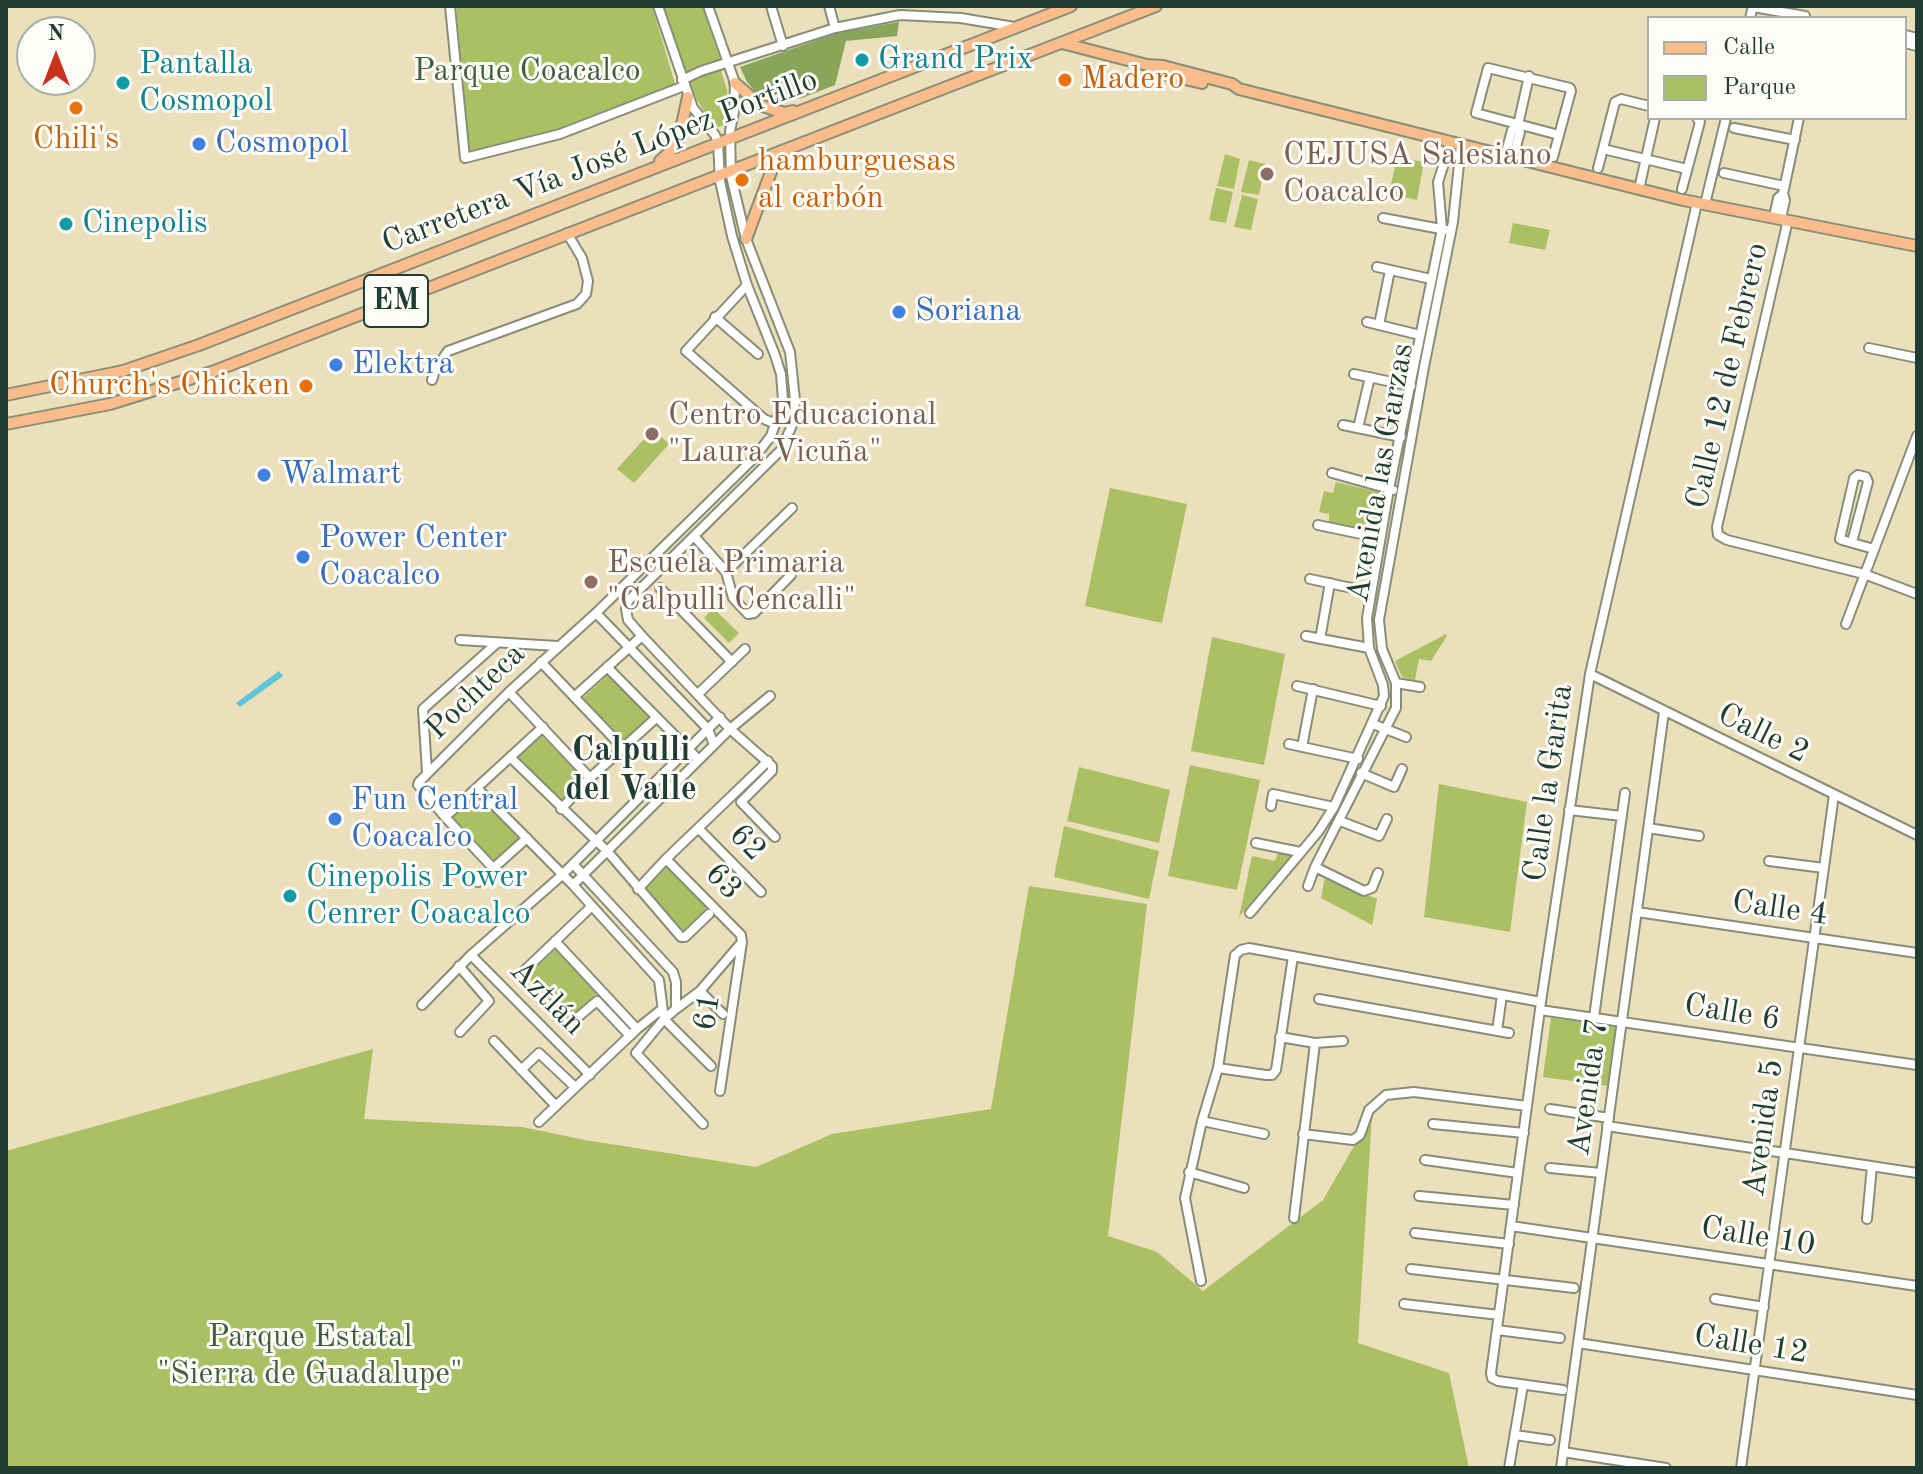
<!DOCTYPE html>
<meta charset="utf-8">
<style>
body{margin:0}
#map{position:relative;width:1923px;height:1474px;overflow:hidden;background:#ecdfbc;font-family:"Old Standard TT",serif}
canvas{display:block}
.frame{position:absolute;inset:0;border:8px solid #1f3d34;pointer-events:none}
.legend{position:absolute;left:1647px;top:16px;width:260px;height:104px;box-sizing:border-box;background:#fdfcf7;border:2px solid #a4b0a9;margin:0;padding:10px 14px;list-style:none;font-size:24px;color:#1f3d34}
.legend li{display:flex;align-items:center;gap:16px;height:40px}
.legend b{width:40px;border:2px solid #a4b0a9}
.north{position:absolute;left:16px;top:16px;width:80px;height:80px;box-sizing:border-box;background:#fdfcf7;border:2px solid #a4b0a9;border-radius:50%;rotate:0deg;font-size:22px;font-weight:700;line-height:32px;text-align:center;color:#1f3d34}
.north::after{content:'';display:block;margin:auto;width:28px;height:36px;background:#c8321e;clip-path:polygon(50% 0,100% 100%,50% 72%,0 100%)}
</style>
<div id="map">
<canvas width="1923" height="1474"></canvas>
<div class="frame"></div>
<ul class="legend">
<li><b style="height:10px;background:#f9bc8a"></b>Calle</li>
<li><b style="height:22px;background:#abbf63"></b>Parque</li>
</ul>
<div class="north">N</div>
</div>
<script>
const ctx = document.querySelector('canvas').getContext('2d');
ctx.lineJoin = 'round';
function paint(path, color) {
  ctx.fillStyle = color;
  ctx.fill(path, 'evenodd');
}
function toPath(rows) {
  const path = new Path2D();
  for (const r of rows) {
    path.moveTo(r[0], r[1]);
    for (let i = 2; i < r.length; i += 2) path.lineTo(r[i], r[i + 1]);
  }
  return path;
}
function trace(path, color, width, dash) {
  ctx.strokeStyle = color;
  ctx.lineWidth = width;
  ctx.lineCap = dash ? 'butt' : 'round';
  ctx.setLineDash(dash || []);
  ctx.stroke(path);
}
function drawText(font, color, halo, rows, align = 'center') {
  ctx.font = font + ' "Old Standard TT",serif';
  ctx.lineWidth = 6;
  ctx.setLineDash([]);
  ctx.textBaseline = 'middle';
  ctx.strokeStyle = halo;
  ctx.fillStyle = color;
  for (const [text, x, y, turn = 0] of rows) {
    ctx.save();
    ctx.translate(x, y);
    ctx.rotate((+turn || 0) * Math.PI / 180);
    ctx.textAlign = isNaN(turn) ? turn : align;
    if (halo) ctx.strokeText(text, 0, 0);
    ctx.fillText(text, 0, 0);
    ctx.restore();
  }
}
const green = toPath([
 [456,6,652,6,675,84,547,133,470,153],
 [664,6,702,6,721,62,685,73],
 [720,68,727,90,728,108,725,124,719,127,710,122,697,100,689,79],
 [1225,154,1240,159,1234,189,1217,186],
 [1397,157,1424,162,1417,200,1389,194],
 [1249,160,1265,164,1259,195,1241,192],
 [1216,188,1233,192,1226,223,1209,220],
 [1242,195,1258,199,1251,230,1234,227],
 [1513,223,1550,230,1545,250,1509,243],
 [653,429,669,444,634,483,617,469],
 [1336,482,1382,493,1375,533,1329,524,1329,514,1319,512,1324,491,1333,493],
 [1110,488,1187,504,1162,623,1085,606],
 [713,608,739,633,729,643,704,618],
 [1446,634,1447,636,1431,661,1419,659,1415,680,1402,677,1395,661],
 [1212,637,1285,654,1264,765,1191,751],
 [608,675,649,717,624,740,583,698],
 [541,735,584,779,560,801,517,758],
 [1190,765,1260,780,1237,890,1168,876],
 [1079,767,1170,790,1159,843,1067,821],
 [1439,784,1527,802,1510,932,1424,917],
 [478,795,522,839,495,862,452,817],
 [1064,826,1159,851,1149,899,1054,877],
 [1278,853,1292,855,1239,917,1252,856,1275,861],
 [666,867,708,909,685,932,644,889],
 [1325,877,1377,899,1372,925,1321,898],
 [1029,886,1147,904,1108,1236,1157,1252,1203,1291,1323,1200,1372,1115,1358,1343,1449,1373,1469,1468,6,1468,6,1151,373,1049,364,1119,522,1127,585,1140,756,1167,832,1134,991,1109],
 [557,948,597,993,567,1020,527,976],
 [1551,1018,1617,1027,1609,1086,1543,1077]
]);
const forest = toPath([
 [899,22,897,36,846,41,835,85,802,98,783,101,758,95,747,82,740,67,837,33]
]);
const water = toPath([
 [279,671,283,676,240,707,236,703]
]);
const minor = toPath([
 [450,6,465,158,560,134,684,86],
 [708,6,735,83,734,112,730,131,731,176,746,239,790,352,795,400,793,423,781,450,628,601,626,609,628,620,642,636,730,729,772,766,772,771,741,802,775,837],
 [771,6,783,46],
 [829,6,835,28],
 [1753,7,1805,16],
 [1750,18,1753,6],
 [1905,35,1917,38],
 [1905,43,1917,46],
 [682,80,701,71,835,28,900,15,961,18,1014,27],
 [1734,128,1795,140],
 [1603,149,1687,169],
 [1505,156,1512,130,1518,125],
 [1553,157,1571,91,1570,88,1488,68,1476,113,1559,135],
 [1513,158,1520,132,1518,125,1529,76],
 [1598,168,1615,102,1621,99,1649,106],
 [1724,173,1784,186],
 [1639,189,1655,118],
 [1682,189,1700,122,1697,118],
 [1705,204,1726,118],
 [1774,217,1778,198,1783,194],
 [1383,218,1446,230],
 [1781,219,1785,200,1783,194,1799,118],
 [1788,220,1717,527,1718,535,1727,540,1864,574,1917,594],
 [1377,267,1431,279],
 [747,285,686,351,764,419,776,424],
 [715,317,758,354],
 [1367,322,1420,335],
 [1379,325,1390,270],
 [1869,348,1917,358],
 [1354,374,1411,386],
 [432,380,435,370,448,351,577,304,586,294,588,281,582,258,567,233],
 [1343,425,1401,437],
 [1358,428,1370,377],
 [1332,473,1393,490],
 [1318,525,1380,538],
 [694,536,726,572,733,598,748,614,754,613,791,575],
 [1852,542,1868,482,1866,477,1858,475,1854,478,1840,539,1842,540,1874,549],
 [726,572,792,508],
 [1310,579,1370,592],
 [660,588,732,662],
 [596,613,708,729,714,745],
 [1846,624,1917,436],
 [1306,636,1369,648],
 [1320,639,1330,583],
 [460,640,557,646],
 [541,662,623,748],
 [607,667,699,760],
 [1590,674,1917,835],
 [1396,683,1420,687],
 [1297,686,1381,706],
 [509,692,590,778],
 [698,694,745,649],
 [574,697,642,636],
 [1373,724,1406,737],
 [1289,744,1358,759],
 [1302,747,1313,689],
 [510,757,608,852,681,937,685,937,709,914],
 [427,772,423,709,497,643],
 [1361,773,1394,787,1402,769],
 [478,789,573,885,659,980,664,1019],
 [1271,806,1273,794,1334,807],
 [561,809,590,778,656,718],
 [1569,810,1622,816],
 [445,817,543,727],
 [1340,821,1379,836,1387,819],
 [698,828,761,892],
 [1648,828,1699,836],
 [1256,843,1300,852],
 [666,859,741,935,742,942],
 [1769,861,1824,868],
 [573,864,673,972,676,982,676,1009,664,1019,636,1053,703,1124],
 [1315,867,1364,891,1372,888,1378,873],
 [494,869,445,817,418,785,419,782,509,692,596,613,754,458,771,436,783,400,781,374,775,355,747,285,732,236,720,181,718,142,715,135,693,108,658,6],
 [478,882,527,838],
 [573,885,730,729,770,696],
 [1308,886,1315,867,1396,708,1396,683,1382,649,1379,620,1424,367,1453,222,1461,145],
 [638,889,666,859,768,761],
 [1637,912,1917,953],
 [1250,913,1318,832,1334,807,1384,696,1383,685,1369,648,1367,618,1389,489,1442,229,1438,182,1451,142],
 [555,941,637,1029],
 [471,955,590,1075],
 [459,966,489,1001,460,1032],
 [525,970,592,906],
 [700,991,723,1014],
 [1319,999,1509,1033],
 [422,1005,471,955,561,876,720,717],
 [676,1009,700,991,742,942],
 [1540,1010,1917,1065],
 [1594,1017,1625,793],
 [664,1019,711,1066],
 [571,1023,597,1001,630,1036],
 [1497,1031,1502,995],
 [1280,1037,1315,1043,1343,1041],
 [494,1041,556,1106],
 [1218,1068,1266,1075,1272,1075,1276,1070,1293,956],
 [521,1070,539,1053,575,1087],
 [720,1091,742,942],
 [1550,1109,1609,1118],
 [1202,1121,1264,1134],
 [539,1122,637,1029,662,1009],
 [1433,1124,1524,1133],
 [1607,1126,1917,1173],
 [1303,1134,1353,1140,1360,1135,1369,1110,1386,1095,1414,1092,1527,1106],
 [1425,1160,1518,1173],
 [1550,1168,1601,1173],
 [1189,1172,1244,1188],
 [1419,1196,1514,1205],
 [1294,1218,1315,1043],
 [1867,1219,1872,1166],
 [1511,1226,1917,1286],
 [1415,1233,1509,1244],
 [1411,1269,1574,1288],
 [1201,1281,1185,1198,1202,1121,1218,1068,1235,955,1241,950,1249,948,1541,1002],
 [1715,1299,1764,1307],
 [1404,1304,1499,1315],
 [1497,1330,1560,1338],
 [1578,1343,1917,1395],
 [1563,1390,1498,1381,1492,1378,1491,1373,1541,1002,1590,674,1697,203],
 [1515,1435,1550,1440],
 [1563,1452,1666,1468],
 [1509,1468,1523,1385],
 [1561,1468,1664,712],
 [1741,1468,1834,795]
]);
const major = toPath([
 [1062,43,1147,65,1163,66,1232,84,1239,89,1683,200,1917,246],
 [1149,66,1160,73,1202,83],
 [735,83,760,105,784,113,793,111],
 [660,161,671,151,679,138,688,97],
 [746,239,778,153],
 [6,395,123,371,199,345,1071,6],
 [6,424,110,404,212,372,1156,6]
]);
const markers = [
 [862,60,8,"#0f9aa8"],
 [1065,80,8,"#e8710a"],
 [123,83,8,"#0f9aa8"],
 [76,108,8,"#e8710a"],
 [199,144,8,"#3f7fe0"],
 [1267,174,8,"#8d6e63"],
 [742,180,8,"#e8710a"],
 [66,224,8,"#0f9aa8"],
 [899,312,8,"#3f7fe0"],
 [336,365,8,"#3f7fe0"],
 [306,386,8,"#e8710a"],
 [652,434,8,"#8d6e63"],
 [264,475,8,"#3f7fe0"],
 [303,557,8,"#3f7fe0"],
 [591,582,8,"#8d6e63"],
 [335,819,8,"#3f7fe0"],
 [290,896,8,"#0f9aa8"]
];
const shields = [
 [396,301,64]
];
const shieldNames = [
 ["EM",396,301]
];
const cultureNames = [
 ["Grand Prix",878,60],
 ["Pantalla",139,65],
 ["Cosmopol",139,102],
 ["Cinepolis",82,224],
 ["Cinepolis Power",306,878],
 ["Cenrer Coacalco",306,915]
];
const parkNames = [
 ["Parque Coacalco",527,72],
 ["Parque Estatal",310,1338],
 ["\"Sierra de Guadalupe\"",310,1375]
];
const foodNames = [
 ["Madero",1081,80],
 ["Chili's",76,140,"center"],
 ["hamburguesas",758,162],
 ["al carbón",758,199],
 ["Church's Chicken",290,386,"right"]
];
const shopNames = [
 ["Cosmopol",215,144],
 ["Soriana",915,312],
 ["Elektra",352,365],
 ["Walmart",280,475],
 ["Power Center",319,539],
 ["Coacalco",319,576],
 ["Fun Central",351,801],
 ["Coacalco",351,838]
];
const educationNames = [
 ["CEJUSA Salesiano",1283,156],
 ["Coacalco",1283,193],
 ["Centro Educacional",668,416],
 ["\"Laura Vicuña\"",668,453],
 ["Escuela Primaria",607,564],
 ["\"Calpulli Cencalli\"",607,601]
];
const streetNames = [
 ["Carretera Vía José López Portillo",600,162,-21],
 ["Calle 12 de Febrero",1728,376,-77],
 ["Avenida las Garzas",1381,473,-80],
 ["Pochteca",476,692,-44],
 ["Calle 2",1763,734,26],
 ["Calle la Garita",1549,783,-82],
 ["62",747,843,46],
 ["63",723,882,46],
 ["Calle 4",1780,909,8],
 ["Aztlán",547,998,45],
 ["61",708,1012,-81],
 ["Calle 6",1732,1013,9],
 ["Avenida 7",1589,1087,-82],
 ["Avenida 5",1764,1128,-82],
 ["Calle 10",1758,1237,9],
 ["Calle 12",1751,1345,9]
];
const neighbourhoodNames = [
 ["Calpulli",631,751],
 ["del Valle",631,790]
];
paint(green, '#abbf63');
paint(forest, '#88a659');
paint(water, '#5cc5d8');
trace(minor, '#868e78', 12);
trace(major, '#868e78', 14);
trace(minor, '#fff', 8);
trace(major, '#f9bc8a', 10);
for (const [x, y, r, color] of markers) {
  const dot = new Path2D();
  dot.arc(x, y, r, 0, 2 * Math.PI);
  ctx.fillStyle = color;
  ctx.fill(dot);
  trace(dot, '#fdfcf7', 3);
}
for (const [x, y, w] of shields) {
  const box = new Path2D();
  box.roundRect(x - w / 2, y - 26, w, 52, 6);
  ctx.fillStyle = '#fdfcf7';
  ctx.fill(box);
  trace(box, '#1f3d34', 2);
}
drawText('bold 30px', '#1f3d34', null, shieldNames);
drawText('32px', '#0d838f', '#fdfcf7', cultureNames, 'left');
drawText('32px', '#425e40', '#fdfcf7', parkNames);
drawText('32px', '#c56008', '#fdfcf7', foodNames, 'left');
drawText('32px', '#366cbe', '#fdfcf7', shopNames, 'left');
drawText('32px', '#785e54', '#fdfcf7', educationNames, 'left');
drawText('32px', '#1f3d34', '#fdfcf7', streetNames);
drawText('bold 34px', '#1f3d34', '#fdfcf7', neighbourhoodNames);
</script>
